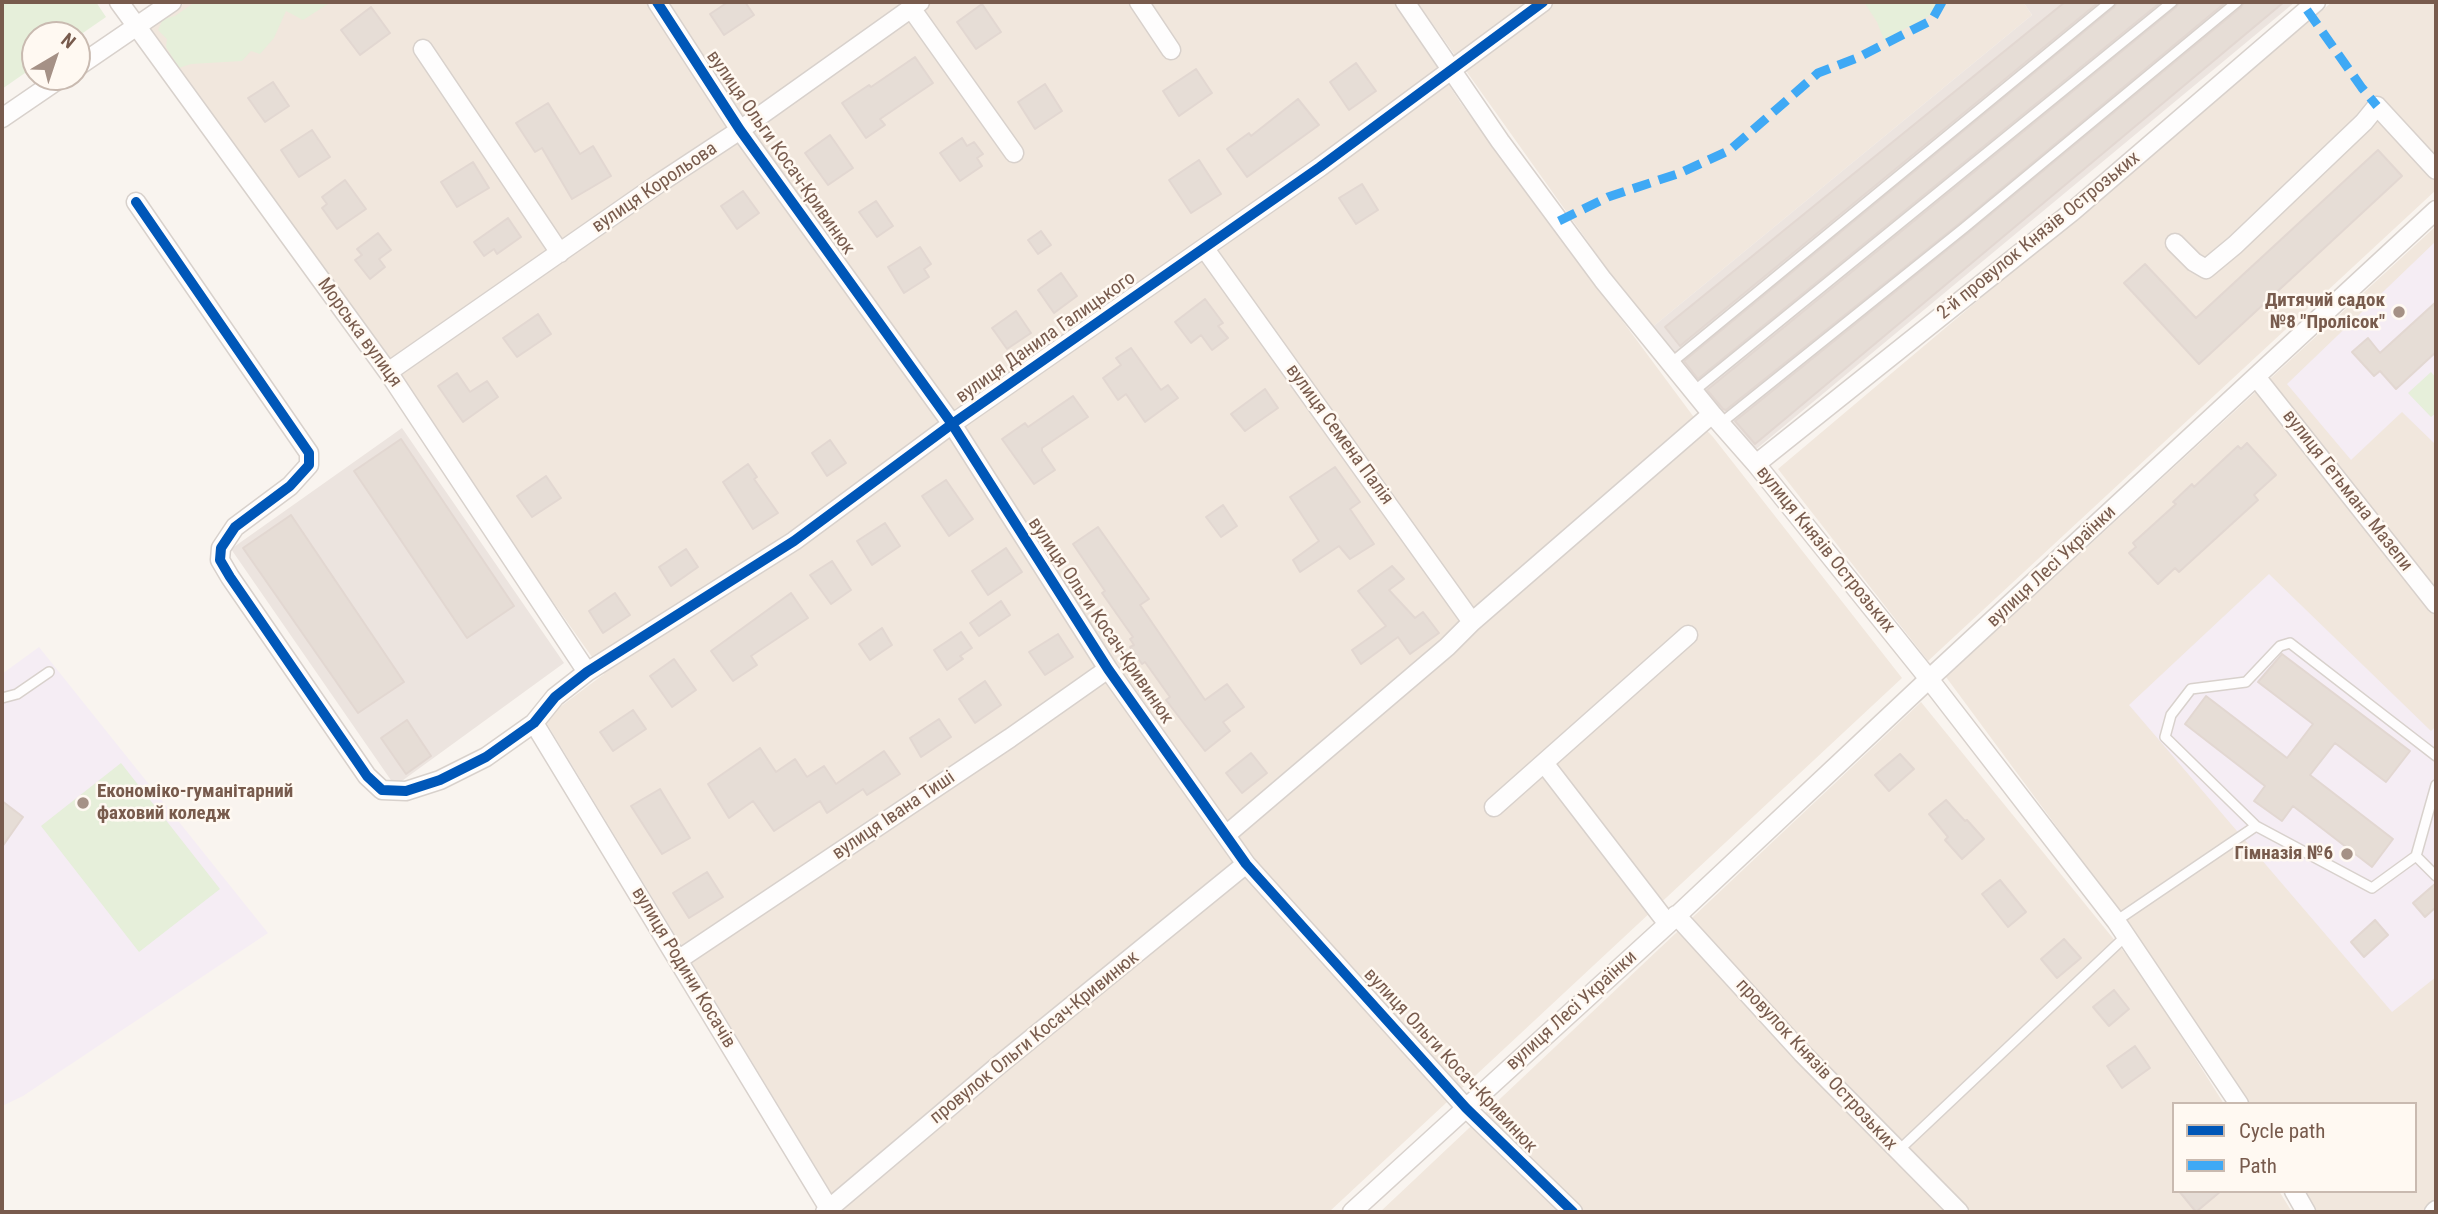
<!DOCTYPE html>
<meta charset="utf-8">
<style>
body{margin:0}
#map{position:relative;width:2438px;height:1214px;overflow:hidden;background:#f9f4ef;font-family:"Roboto Condensed",sans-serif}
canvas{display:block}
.frame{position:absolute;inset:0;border:4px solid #785b4d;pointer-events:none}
.legend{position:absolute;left:2172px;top:1102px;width:245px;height:91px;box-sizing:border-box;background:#fff9f2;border:2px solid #c9bab0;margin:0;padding:9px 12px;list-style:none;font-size:21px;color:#785b4d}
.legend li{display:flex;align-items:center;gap:14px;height:35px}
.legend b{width:35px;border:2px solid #c9bab0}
.north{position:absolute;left:21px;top:21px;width:70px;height:70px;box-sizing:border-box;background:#fff9f2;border:2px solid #c9bab0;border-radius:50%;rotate:39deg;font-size:19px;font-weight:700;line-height:28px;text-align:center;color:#785b4d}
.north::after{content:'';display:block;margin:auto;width:24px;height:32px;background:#a59186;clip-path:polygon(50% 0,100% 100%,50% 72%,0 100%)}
</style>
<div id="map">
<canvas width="2438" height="1214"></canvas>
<div class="frame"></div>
<ul class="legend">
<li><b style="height:9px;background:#0057b8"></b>Cycle path</li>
<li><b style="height:9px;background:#3fa9f5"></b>Path</li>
</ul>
<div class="north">N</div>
</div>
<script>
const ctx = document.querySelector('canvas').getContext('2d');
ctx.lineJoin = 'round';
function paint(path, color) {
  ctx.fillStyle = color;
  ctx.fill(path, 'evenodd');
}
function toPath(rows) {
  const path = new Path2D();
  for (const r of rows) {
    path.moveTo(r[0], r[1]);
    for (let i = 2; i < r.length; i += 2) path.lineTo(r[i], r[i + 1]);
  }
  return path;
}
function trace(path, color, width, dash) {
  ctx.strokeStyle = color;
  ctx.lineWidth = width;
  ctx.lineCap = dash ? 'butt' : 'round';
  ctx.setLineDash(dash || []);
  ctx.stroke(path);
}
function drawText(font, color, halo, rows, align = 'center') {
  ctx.font = font + ' "Roboto Condensed",sans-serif';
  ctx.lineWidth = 5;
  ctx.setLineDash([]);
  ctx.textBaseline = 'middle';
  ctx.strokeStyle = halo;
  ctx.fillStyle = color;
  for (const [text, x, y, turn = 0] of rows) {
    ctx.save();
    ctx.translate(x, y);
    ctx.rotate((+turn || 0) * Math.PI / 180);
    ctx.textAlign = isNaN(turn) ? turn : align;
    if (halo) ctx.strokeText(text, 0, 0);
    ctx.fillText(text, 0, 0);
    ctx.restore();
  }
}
const residential = toPath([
 [186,2,1395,2,1460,102,1693,416,1713,437,1902,678,1329,1212,843,1212,544,719,604,674,148,29],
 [1417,2,2023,2,2032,15,1650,329],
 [2332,2,2436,2,2436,190,1928,661,1778,469],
 [2436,226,2436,1212,2315,1212,2302,1191,2415,1191,2415,1104,2246,1104,2136,934,1946,677],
 [1921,702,2142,974,2224,1104,2174,1104,2174,1191,2279,1191,2292,1212,1380,1212]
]);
const industrial = toPath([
 [2023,2,2295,2,1754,451,1650,329,2032,15],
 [402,428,564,663,395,786,231,549]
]);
const education = toPath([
 [2436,241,2436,445,2402,412,2351,460,2287,384],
 [2269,574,2431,731,2436,726,2436,977,2392,1012,2129,705],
 [39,647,268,933,23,1096,2,1106,2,674]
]);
const green = toPath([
 [2,2,96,2,106,17,77,37,77,35,35,35,35,66,2,89],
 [195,2,331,2,303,20,286,11,274,38,260,54,251,51,242,61,191,64,179,68,166,47,167,39,158,30,163,19,175,16],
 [1864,2,1938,2,1929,16,1884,40,1877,22],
 [2431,372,2436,378,2436,413,2431,417,2408,393],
 [121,763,220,889,139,952,41,826]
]);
const building = toPath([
 [728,2,745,2,754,15,724,35,710,14,728,2],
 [2065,2,2099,2,1680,346,1665,327,2065,2],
 [2117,2,2161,2,1698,379,1684,361,2114,7,2117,2],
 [2179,2,2226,2,1960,223,1726,410,1723,409,1707,390,2176,7,2179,2],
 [2244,2,2284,2,1755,444,1735,421,1968,233,2241,7,2244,2],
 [982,4,1001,32,976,49,957,22,982,4],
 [371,7,390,33,360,55,341,30,371,7],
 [915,57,933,83,880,119,885,125,866,138,842,103,869,85,871,87,915,57],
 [1356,63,1376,91,1349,110,1330,82,1356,63],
 [1196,69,1212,93,1179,116,1163,91,1196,69],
 [273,82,289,106,265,122,248,98,273,82],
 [1045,84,1062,111,1035,129,1018,102,1045,84],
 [1298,99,1319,125,1247,177,1227,149,1249,133,1251,136,1298,99],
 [548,103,580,154,593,146,611,176,572,199,542,148,535,152,516,123,548,103],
 [312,130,330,157,299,177,281,150,312,130],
 [830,135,853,168,828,185,805,153,830,135],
 [962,138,967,146,974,142,983,154,977,158,982,166,960,181,940,153,962,138],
 [2378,150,2402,176,2199,364,2124,283,2145,264,2196,318,2378,150],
 [1199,160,1221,194,1191,213,1169,180,1199,160],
 [473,162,489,188,457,207,441,182,473,162],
 [345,180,366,209,337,229,322,208,327,204,322,197,345,180],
 [1362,184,1378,210,1356,224,1339,198,1362,184],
 [743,191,759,213,737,229,721,206,743,191],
 [876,201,893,226,877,237,859,212,876,201],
 [508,218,521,237,497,254,494,249,484,256,474,242,508,218],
 [1041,231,1051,245,1038,254,1028,240,1041,231],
 [378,233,391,250,379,259,385,267,370,279,355,260,362,255,357,249,378,233],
 [920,247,931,264,924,269,929,277,904,293,888,267,920,247],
 [1061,273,1077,296,1054,313,1038,290,1061,273],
 [1205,299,1223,323,1218,326,1228,338,1212,350,1201,335,1191,343,1175,322,1205,299],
 [2436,302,2436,352,2396,389,2380,371,2374,376,2352,352,2368,338,2380,353,2436,302],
 [1016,311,1031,333,1007,349,992,328,1016,311],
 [538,314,551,334,517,357,503,338,538,314],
 [1131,348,1161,390,1168,385,1178,398,1145,422,1126,394,1118,400,1103,378,1121,365,1116,358,1131,348],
 [457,373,470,392,487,381,498,397,463,422,438,386,457,373],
 [1265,389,1278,408,1245,431,1231,414,1265,389],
 [1073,396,1088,417,1042,448,1042,451,1055,470,1034,484,1002,439,1025,423,1028,427,1073,396],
 [401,439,514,606,467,638,354,471,401,439],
 [830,440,846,463,827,476,812,453,830,440],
 [2247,443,2276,475,2254,495,2258,500,2179,572,2175,568,2158,584,2129,553,2136,547,2133,543,2176,504,2173,502,2192,484,2194,487,2238,446,2241,449,2247,443],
 [748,464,757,477,754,479,778,513,753,529,723,482,748,464],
 [1335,467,1360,502,1350,509,1374,544,1350,559,1339,546,1300,572,1293,560,1319,541,1290,497,1335,467],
 [546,476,561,498,532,517,517,496,546,476],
 [946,480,973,519,949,536,922,496,946,480],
 [1223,505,1237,526,1221,537,1206,517,1223,505],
 [291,515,404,682,358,713,243,548,291,515],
 [885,523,900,546,872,565,857,541,885,523],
 [1098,527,1149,599,1140,605,1205,700,1227,684,1244,707,1223,722,1230,731,1205,751,1166,700,1170,697,1145,662,1142,664,1130,647,1134,645,1130,639,1133,637,1102,593,1105,591,1073,544,1098,527],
 [1006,548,1022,572,988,595,972,571,1006,548],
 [686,549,698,567,671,586,659,567,686,549],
 [832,561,851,590,831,604,810,575,832,561],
 [1392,566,1404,579,1389,590,1415,618,1423,612,1439,633,1410,654,1398,637,1361,664,1352,650,1386,626,1358,591,1392,566],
 [615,593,630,615,603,633,589,611,615,593],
 [791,593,808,618,751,656,757,665,733,681,711,651,791,593],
 [1001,601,1010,615,979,636,970,623,1001,601],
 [882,628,892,645,870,660,859,644,882,628],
 [961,632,972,648,960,656,963,659,947,670,934,650,961,632],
 [1058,634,1073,657,1045,675,1029,652,1058,634],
 [2282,654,2410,751,2386,782,2335,743,2310,775,2393,839,2372,867,2293,806,2282,821,2254,801,2265,786,2185,724,2206,696,2287,758,2313,724,2258,682,2282,654],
 [674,659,696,690,672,707,650,676,674,659],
 [985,681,1001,705,975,723,959,699,985,681],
 [633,710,646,729,613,751,600,732,633,710],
 [939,719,951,737,921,757,910,738,939,719],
 [407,720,431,756,406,774,381,738,407,720],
 [760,748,776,772,795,759,807,777,824,766,836,784,884,751,900,774,867,795,863,789,827,813,820,801,774,831,753,801,729,818,708,784,760,748],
 [1251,753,1267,773,1242,793,1226,773,1251,753],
 [1900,754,1914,769,1889,791,1875,775,1900,754],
 [660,789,690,838,662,854,631,806,660,789],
 [1946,800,1965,821,1967,820,1984,839,1962,859,1945,840,1948,837,1929,814,1946,800],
 [2,801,23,817,2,847,2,801],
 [707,872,723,897,689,918,673,893,707,872],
 [2000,880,2026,912,2008,927,1982,894,2000,880],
 [2436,883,2436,907,2425,917,2413,903,2436,883],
 [2375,920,2388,935,2364,957,2351,942,2375,920],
 [2064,939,2081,958,2057,978,2041,959,2064,939],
 [2114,990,2129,1009,2109,1026,2093,1007,2114,990],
 [2135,1046,2150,1068,2122,1088,2107,1066,2135,1046],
 [2179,1191,2221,1191,2196,1212,2179,1191]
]);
const service = toPath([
 [1671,363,2110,2],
 [1694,391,2172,2],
 [1721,423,1964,228,2237,2],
 [2,698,17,694,49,672],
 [2436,785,2416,856,2436,876],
 [2256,826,2165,737,2171,715,2191,689,2246,682,2280,646,2290,643,2436,756],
 [2116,921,2256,826,2372,888,2416,856],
 [1898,1151,2127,935]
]);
const minor = toPath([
 [119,2,388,372,587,672],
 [657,2,740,130,952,424,1108,669,1246,864,1466,1108,1573,1212],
 [1139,2,1171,50],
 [1405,2,1500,141,1603,280,1712,414,1756,464,1929,679,2116,921,2239,1104],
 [911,8,1014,153],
 [423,49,560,253],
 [77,67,172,2],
 [2,118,62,77],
 [136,202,309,453,309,465,290,486,235,527,221,548,220,560,230,577,367,776,382,790,406,791,440,780,486,757,534,723,555,697,587,672,794,541,952,424,1320,167,1543,2],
 [2175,243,2194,262,2206,269,2235,245,2364,122,2377,106,2436,170],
 [1205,249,1472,622],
 [388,372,658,184,740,130,920,2],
 [2257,378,2436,604],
 [1756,464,2073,211,2316,2],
 [534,723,831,1212],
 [1544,763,1668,924],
 [1494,807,1688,635],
 [1226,835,1447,647,1472,622,1712,414],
 [1676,915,1802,1053,1959,1212],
 [678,960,1010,738,1108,669],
 [2294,1191,2306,1212],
 [825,1212,999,1065,1246,864],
 [1352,1212,1668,924,1929,679,2436,210],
 [2434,1212,2436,1210]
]);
const quiet = toPath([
 [2307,10,2362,88,2377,106],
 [1559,221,1608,197,1680,173,1730,150,1818,73,1857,58,1932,20,1942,2]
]);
const cycleway = toPath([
 [657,2,740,130,952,424,1108,669,1246,864,1466,1108,1573,1212],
 [136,202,309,453,309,465,290,486,235,527,221,548,220,560,230,577,367,776,382,790,406,791,440,780,486,757,534,723,555,697,587,672,794,541,952,424,1320,167,1543,2]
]);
const markers = [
 [2399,312,7,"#a59186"],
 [83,803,7,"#a59186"],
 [2347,854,7,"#a59186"]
];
const streetNames = [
 ["вулиця Ольги Косач-Кривинюк",780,153,55],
 ["вулиця Корольова",655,188,-34],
 ["2-й провулок Князів Острозьких",2039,236,-39],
 ["Морська вулиця",359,333,54],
 ["вулиця Данила Галицького",1046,338,-35],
 ["вулиця Семена Палія",1339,435,54],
 ["вулиця Гетьмана Мазепи",2347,491,52],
 ["вулиця Князів Острозьких",1825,550,51],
 ["вулиця Лесі Українки",2052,567,-43],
 ["вулиця Ольги Косач-Кривинюк",1100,621,56],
 ["вулиця Івана Тиші",894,816,-34],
 ["вулиця Родини Косачів",683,968,59],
 ["вулиця Лесі Українки",1572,1011,-42],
 ["провулок Ольги Косач-Кривинюк",1035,1038,-39],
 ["вулиця Ольги Косач-Кривинюк",1450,1061,47],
 ["провулок Князів Острозьких",1816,1065,47]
];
const poiNames = [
 ["Дитячий садок",2385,301],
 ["№8 \"Пролісок\"",2385,323],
 ["Економіко-гуманітарний",97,792,"left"],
 ["фаховий коледж",97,814,"left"],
 ["Гімназія №6",2333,854]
];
paint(residential, '#f1e7dd');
paint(industrial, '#ece4df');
paint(education, '#f5edf4');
paint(green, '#e6efda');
paint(building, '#e6ddd6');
trace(building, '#e2d7d1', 2);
trace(service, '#d8d1cc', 12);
trace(minor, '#d8d1cc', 21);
trace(service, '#fefdfd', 9);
trace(minor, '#fefdfd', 18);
trace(quiet, '#3fa9f5', 9, [18, 9]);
trace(cycleway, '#0057b8', 10);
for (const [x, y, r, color] of markers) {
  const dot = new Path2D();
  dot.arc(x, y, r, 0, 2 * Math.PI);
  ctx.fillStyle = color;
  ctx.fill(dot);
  trace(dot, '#fff9f2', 2.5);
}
drawText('19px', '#785b4d', '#fff9f2', streetNames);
drawText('bold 19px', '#785b4d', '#fff9f2', poiNames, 'right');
</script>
